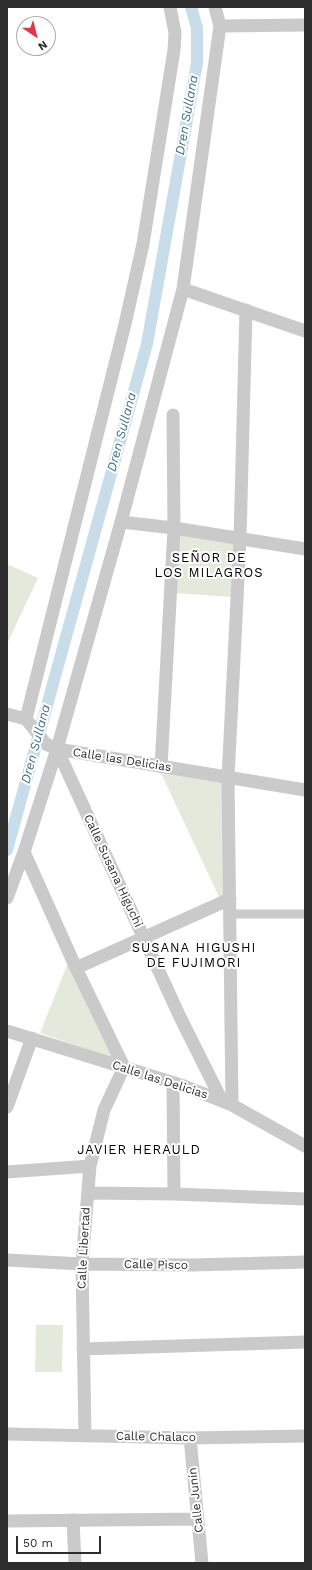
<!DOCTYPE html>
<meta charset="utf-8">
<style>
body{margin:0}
#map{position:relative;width:312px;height:1570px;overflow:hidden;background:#fff;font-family:"Work Sans",sans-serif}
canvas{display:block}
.frame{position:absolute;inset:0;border:8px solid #2d2d2d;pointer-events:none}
.north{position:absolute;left:16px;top:16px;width:40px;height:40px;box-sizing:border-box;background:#fff;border:1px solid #ababab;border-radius:50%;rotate:145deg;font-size:11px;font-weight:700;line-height:16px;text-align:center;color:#2d2d2d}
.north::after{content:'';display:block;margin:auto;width:14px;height:18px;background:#db3849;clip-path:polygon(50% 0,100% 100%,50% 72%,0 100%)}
.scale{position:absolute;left:16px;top:1536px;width:85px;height:18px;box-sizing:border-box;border:2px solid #2d2d2d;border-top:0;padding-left:5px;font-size:12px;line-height:14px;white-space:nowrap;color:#2d2d2d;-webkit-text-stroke:3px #fff;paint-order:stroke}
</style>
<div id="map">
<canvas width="312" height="1570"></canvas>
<div class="frame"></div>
<div class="north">N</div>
<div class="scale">50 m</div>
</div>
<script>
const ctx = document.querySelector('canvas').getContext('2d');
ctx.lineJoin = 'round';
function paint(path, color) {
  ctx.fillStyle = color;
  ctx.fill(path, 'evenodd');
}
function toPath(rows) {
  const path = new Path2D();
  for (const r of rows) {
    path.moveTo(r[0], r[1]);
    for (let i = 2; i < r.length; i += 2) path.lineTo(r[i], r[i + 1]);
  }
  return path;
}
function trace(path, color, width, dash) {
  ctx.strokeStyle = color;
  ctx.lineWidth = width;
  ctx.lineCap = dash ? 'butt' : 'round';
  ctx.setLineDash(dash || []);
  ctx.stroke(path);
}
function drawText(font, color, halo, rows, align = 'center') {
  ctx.font = font + ' "Work Sans",sans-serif';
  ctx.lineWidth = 4;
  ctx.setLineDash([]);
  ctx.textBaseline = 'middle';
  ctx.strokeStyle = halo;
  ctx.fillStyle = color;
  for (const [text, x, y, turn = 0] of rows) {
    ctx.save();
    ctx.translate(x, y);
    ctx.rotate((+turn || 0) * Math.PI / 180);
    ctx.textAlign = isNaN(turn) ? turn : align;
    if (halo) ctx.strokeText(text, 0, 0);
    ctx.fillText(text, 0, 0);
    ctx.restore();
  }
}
const green = toPath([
 [177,532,236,541,233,597,174,593],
 [7,564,38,578,7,644],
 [160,771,222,781,224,896,220,899],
 [68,963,115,1059,40,1033],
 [36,1325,63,1325,62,1372,35,1372]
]);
const canal = toPath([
 [7,850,147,344,197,63,197,28,191,7]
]);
const pedestrian = toPath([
 [230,914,305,914]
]);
const minor = toPath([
 [220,26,305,25],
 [183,289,305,331],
 [121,522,174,528,305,549],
 [7,714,26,719,46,744,57,749,305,790],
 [26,719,125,324,143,244,174,50,175,33,170,7],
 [57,749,180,1017,222,1101],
 [161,767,174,528,173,415],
 [24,852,76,968,124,1067,104,1110,90,1166,82,1264,85,1436],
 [7,898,24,852,57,749,121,522,183,289,220,26,215,7],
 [76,968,230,899],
 [7,1031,184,1086,232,1105,305,1146],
 [173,1083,174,1194],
 [232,1105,228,778,240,539,246,310],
 [7,1107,32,1038],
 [7,1172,90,1166],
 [88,1193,174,1194,305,1199],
 [7,1260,82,1264,193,1265,305,1262],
 [83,1349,305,1342],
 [7,1434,190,1438,305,1436],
 [190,1438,202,1563],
 [73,1520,75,1563],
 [7,1521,198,1519]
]);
const streetNames = [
 ["Calle las Delicias",122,760,9],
 ["Calle Susana Higuchi",113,871,65],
 ["Calle las Delicias",160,1080,18],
 ["Calle Libertad",84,1248,-87],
 ["Calle Pisco",156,1265,1],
 ["Calle Chalaco",156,1437,1],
 ["Calle Junín",196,1500,-96]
];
const waterNames = [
 ["Dren Sullana",187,115,-80],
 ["Dren Sullana",122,432,-75],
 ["Dren Sullana",36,744,-75]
];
const neighbourhoodNames = [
 ["SEÑOR DE",209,558],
 ["LOS MILAGROS",209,573],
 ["SUSANA HIGUSHI",194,948],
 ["DE FUJIMORI",194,963],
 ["JAVIER HERAULD",139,1150]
];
paint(green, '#e4eadb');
trace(canal, '#c8dde9', 12);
trace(pedestrian, '#cacaca', 9);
trace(minor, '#cacaca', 13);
drawText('12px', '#2d2d2d', '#fff', streetNames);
drawText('italic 13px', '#40708a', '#fff', waterNames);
ctx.letterSpacing = '1px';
drawText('13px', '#000', '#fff', neighbourhoodNames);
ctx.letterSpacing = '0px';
</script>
